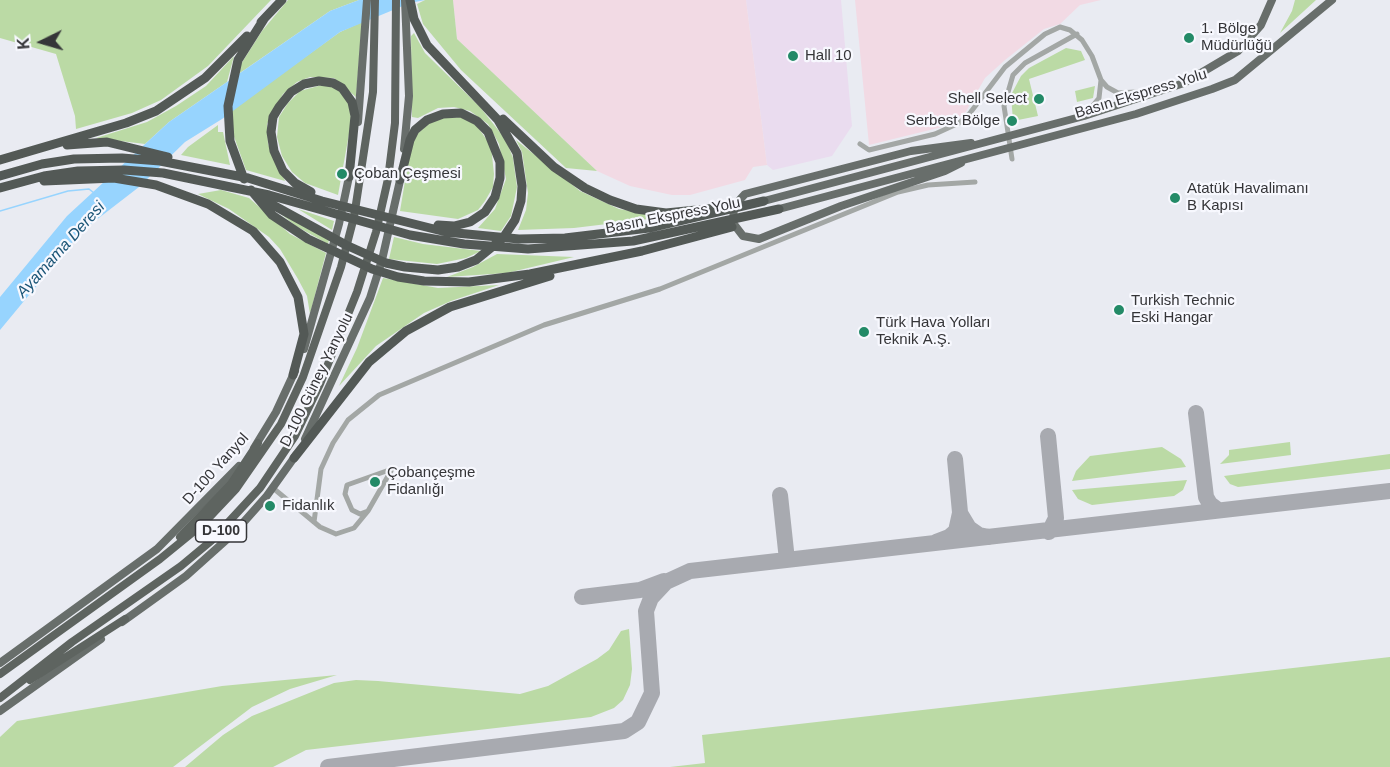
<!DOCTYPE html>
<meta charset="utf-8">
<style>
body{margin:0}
#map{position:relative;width:1390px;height:767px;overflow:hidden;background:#e9ebf2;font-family:Arial,sans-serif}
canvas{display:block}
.north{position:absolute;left:12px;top:12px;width:60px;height:60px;-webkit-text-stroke:4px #f7f8fe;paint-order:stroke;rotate:265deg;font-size:16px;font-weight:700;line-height:24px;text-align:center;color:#353538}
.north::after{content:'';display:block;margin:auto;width:21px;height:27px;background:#353538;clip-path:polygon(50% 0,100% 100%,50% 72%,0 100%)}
</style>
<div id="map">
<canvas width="1390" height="767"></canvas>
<div class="north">K</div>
</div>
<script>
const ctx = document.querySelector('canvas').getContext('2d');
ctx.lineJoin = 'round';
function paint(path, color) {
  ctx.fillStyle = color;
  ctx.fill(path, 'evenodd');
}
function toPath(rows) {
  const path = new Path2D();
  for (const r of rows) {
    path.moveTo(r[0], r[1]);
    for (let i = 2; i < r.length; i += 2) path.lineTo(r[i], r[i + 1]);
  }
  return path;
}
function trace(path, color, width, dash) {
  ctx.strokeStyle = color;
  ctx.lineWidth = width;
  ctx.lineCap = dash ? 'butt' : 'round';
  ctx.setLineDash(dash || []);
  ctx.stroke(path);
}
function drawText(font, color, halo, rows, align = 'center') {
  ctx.font = font + ' Arial,sans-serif';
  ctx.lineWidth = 4.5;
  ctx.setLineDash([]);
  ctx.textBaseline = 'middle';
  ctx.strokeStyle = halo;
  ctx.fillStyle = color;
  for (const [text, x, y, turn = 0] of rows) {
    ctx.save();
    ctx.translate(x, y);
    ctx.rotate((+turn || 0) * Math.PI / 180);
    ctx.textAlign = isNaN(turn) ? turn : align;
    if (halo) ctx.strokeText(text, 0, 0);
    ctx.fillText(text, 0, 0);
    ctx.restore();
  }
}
const commercial = toPath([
 [746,0,841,0,852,126,832,156,773,170,767,165]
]);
const industrial = toPath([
 [453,0,746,0,767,165,753,167,745,180,690,195,672,195,630,186,597,171,457,39],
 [855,0,1101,0,1080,5,1060,24,1044,29,1005,60,985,78,965,113,942,127,869,145]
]);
const green = toPath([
 [0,0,271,0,208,66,161,100,132,113,76,129,75,116,56,54,0,38],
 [288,0,359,0,330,11,237,75,241,64,262,31],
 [425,0,453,0,457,39,597,171,566,168,461,70,423,24,417,4],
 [1295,0,1316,0,1280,33,1292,11],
 [362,22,356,97,334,78,310,77,297,82,283,94,267,124,268,144,285,181,246,170,232,131,232,109,340,32],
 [414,33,425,53,480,107,506,140,513,158,517,187,511,216,501,231,478,228,495,209,506,179,499,144,488,124,470,111,454,107,438,108,418,118,412,117,411,36],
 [1066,48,1081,51,1085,60,1029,79,1038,116,1013,121,1011,95,1021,76,1029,68],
 [234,56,227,82,169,122,145,144,96,138,147,122,176,106,206,86],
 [322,85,338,88,350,103,351,123,338,195,305,183,292,172,282,156,277,137,279,117,288,103,300,91],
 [1095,86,1093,98,1077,102,1075,91],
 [463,117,477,126,491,146,494,174,493,187,485,201,478,210,458,219,400,211,410,151,416,135,432,121,441,118],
 [218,125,218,132,223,132,230,165,181,155,188,147],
 [516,140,580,191,619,209,665,217,574,228,518,230,526,210,528,193,522,152],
 [221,190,249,198,290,234,326,253,310,314,307,296,298,279,280,249,269,237,229,209,198,194],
 [273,208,329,240,328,244,296,226],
 [298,209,334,221,332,230],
 [394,237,423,244,481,251,466,258,437,264,389,259],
 [497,254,574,257,507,273,447,277,473,267],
 [383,278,438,288,499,285,451,301,424,313,376,346,339,386,357,348],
 [1290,442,1291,455,1220,464,1229,455,1229,450],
 [1162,447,1181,459,1186,467,1072,481,1076,471,1090,456],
 [1390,454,1390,469,1238,487,1230,484,1224,476],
 [1187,480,1183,490,1174,496,1118,502,1092,505,1078,499,1072,490],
 [629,629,632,669,630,685,623,700,614,708,591,717,306,750,273,767,185,767,223,735,252,716,334,683,356,680,378,681,520,694,548,686,597,659,609,650,621,631],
 [1390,657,1390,767,670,767,705,763,702,735],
 [337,675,290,689,252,707,173,767,0,767,0,737,17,721,222,686]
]);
const water = toPath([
 [359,0,425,0,410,3,340,32,222,119,185,142,139,187,82,231,0,330,0,297,67,216,169,122,330,11]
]);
const stream = toPath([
 [0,211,68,191,89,189,94,193]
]);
const taxiway = toPath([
 [1196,413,1206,497,1210,504,1218,510],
 [1048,436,1056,518,1049,532],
 [955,459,961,523],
 [780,495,787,560],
 [936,542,949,537,956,531,960,513,969,528,979,535,989,537],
 [582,597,640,590,664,581],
 [328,767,624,731,638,722,652,693,646,611,651,598,666,582,690,571,1390,491]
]);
const minor = toPath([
 [1085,115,1099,98,1101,80],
 [860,144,869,150,935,134,959,123,970,113,1005,67,1045,34,1060,27,1070,30,1082,40,1092,56,1101,80,1107,87,1118,93,1153,91],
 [1012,159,1004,106,1013,75,1025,63,1077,34],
 [273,488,320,527,336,534,354,528,368,511,360,514,352,510,345,494,347,485,392,469],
 [368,511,392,469],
 [314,522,321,469,333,443,348,420,379,395,544,325,660,289,898,192,928,185,975,182]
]);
const primary = toPath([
 [358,122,367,0],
 [404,149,409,96,405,0],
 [961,163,945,171,841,206,759,239,743,236,733,223,734,206,745,194,911,151,971,143],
 [764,201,1084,116,1184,83,1238,51,1261,25,1272,0],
 [779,209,1136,114,1212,89,1235,80,1332,0],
 [304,349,339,224,350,172],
 [305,439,370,298,382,260,401,176],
 [254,448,276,412,295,371],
 [122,622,186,576,234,533,266,497,296,455],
 [0,663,157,549,239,466],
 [0,711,101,639]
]);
const trunk = toPath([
 [180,537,231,484,258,443],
 [0,674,160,559,203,524,236,489,281,424,303,377,341,267,354,217,373,92,375,0],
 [30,680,125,619],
 [0,698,72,642,181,566,211,541,260,488,295,436,320,384,357,292,376,232,388,179,395,123,396,0]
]);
const motorway = toPath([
 [261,22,282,0],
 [503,119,554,167,585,188,610,200,636,209,666,213,717,208],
 [67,145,107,142,168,157],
 [0,160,126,123,156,111,205,78,247,36],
 [0,176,42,164,74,159,122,158,160,161,248,178,322,201,446,232,519,239,565,238,649,228,764,201],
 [244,179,230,141,228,106,238,60,264,19],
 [400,180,410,140,415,130,427,120,443,114,461,113,477,121,488,132,500,162,500,178,495,197,485,212,470,222,454,226,438,225],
 [44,181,114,178,156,185,208,204,253,231,280,262,298,297,304,334,293,375],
 [0,188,44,176,78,171,124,170,163,173,269,195,410,235,464,244,528,249,633,241,779,209],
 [251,190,272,215,308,239,372,269,398,277,424,281,469,282,530,274,642,251,732,227],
 [311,192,295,183,283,171,274,151,271,132,273,117,279,107,291,92,304,84,319,81,333,83,342,88,352,102,355,116,349,177],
 [262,199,346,245,386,263,405,267,438,270,458,267,476,260,503,238,515,220,521,201,522,186,517,153,498,120,427,45,414,19,410,0],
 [294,458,369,362,406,331,450,307,550,276]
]);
const markers = [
 [1189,38,6,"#238a67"],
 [793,56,6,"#238a67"],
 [1039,99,6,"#238a67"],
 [1012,121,6,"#238a67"],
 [342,174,6,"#238a67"],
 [1175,198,6,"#238a67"],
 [1119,310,6,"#238a67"],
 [864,332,6,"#238a67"],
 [375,482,6,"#238a67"],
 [270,506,6,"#238a67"]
];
const shields = [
 [221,531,51]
];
const shieldNames = [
 ["D-100",221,531]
];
const poiNames = [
 ["1. Bölge",1201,29],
 ["Müdürlüğü",1201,46],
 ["Hall 10",805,56],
 ["Shell Select",1027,99,"right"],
 ["Serbest Bölge",1000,121,"right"],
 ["Çoban Çeşmesi",354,174],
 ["Atatük Havalimanı",1187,189],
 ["B Kapısı",1187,206],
 ["Turkish Technic",1131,301],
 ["Eski Hangar",1131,318],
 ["Türk Hava Yolları",876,323],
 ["Teknik A.Ş.",876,340],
 ["Çobançeşme",387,473],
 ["Fidanlığı",387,490],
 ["Fidanlık",282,506]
];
const streetNames = [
 ["Basın Ekspress Yolu",1141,94,-17],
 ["Basın Ekspress Yolu",673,216,-11],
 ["D-100 Güney Yanyolu",317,380,-64],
 ["D-100 Yanyol",216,469,-48]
];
const waterNames = [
 ["Ayamama Deresi",61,250,-48]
];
paint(commercial, '#eadcef');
paint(industrial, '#f2dae4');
paint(green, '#bbdaa5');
paint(water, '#97d4fe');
trace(stream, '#97d4fe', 1.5);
trace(taxiway, '#a8aab0', 16);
trace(minor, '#a3a7a5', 5);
trace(primary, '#686e6b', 8);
trace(trunk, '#5e6460', 8);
trace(motorway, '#535956', 9);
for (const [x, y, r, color] of markers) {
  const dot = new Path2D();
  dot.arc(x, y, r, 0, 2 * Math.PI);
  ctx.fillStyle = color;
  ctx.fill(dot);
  trace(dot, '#f7f8fe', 2);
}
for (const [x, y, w] of shields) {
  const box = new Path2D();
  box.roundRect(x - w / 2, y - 11, w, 22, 4.5);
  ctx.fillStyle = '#f7f8fe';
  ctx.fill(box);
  trace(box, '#353538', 1.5);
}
drawText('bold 14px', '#353538', null, shieldNames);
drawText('15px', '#353538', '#f7f8fe', poiNames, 'left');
drawText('15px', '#353538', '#f7f8fe', streetNames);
drawText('italic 16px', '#1b5577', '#f7f8fe', waterNames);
</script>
